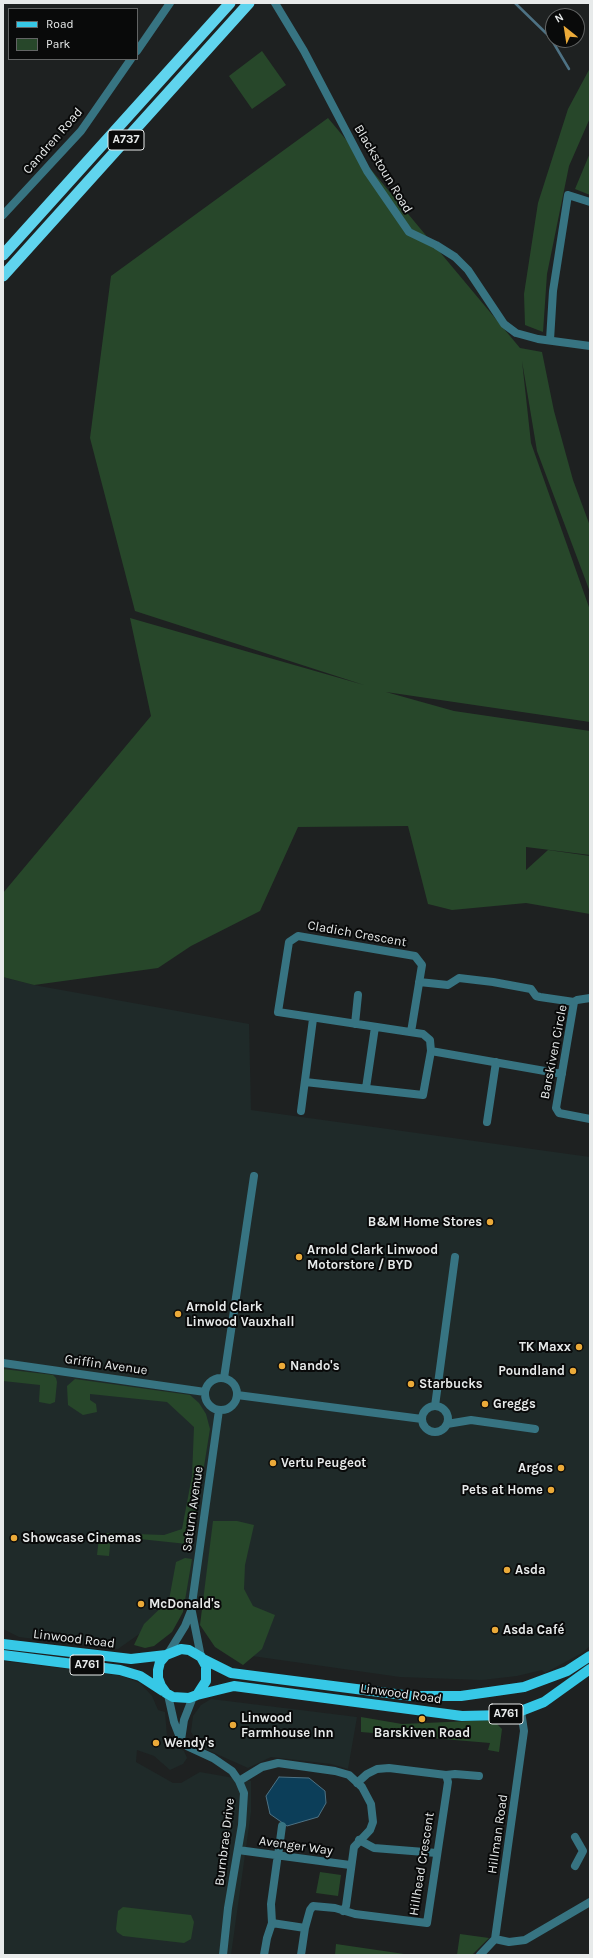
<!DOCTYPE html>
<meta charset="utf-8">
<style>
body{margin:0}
#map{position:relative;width:593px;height:1958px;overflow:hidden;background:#1e2121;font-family:Karla,sans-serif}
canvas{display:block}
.frame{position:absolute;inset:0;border:4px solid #e7eaea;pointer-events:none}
.legend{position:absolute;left:8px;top:8px;width:130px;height:52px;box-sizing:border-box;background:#090a0a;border:1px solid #626464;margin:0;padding:5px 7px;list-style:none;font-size:12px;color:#e7eaea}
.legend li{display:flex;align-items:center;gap:8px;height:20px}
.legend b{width:20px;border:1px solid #626464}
.north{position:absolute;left:545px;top:8px;width:40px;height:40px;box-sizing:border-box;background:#090a0a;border:1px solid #626464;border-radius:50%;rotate:330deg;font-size:11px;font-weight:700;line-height:16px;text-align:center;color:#e7eaea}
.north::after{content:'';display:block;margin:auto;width:14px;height:18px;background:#ebaa39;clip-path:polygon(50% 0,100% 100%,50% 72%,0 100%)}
</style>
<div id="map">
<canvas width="593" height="1958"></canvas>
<div class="frame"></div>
<ul class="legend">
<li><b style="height:5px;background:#36c8e6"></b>Road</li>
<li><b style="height:11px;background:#27472a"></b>Park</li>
</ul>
<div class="north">N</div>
</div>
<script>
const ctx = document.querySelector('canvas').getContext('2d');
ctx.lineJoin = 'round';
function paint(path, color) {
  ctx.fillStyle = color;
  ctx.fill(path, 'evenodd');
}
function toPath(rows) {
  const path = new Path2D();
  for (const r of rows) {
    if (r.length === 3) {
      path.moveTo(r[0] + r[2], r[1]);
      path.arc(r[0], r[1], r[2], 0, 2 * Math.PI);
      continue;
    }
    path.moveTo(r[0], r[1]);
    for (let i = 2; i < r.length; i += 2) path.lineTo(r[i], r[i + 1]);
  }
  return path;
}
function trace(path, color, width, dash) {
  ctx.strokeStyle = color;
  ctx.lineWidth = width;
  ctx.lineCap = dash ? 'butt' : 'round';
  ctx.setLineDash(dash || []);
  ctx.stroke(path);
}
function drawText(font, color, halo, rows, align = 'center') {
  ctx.font = font + ' Karla,sans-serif';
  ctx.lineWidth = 4;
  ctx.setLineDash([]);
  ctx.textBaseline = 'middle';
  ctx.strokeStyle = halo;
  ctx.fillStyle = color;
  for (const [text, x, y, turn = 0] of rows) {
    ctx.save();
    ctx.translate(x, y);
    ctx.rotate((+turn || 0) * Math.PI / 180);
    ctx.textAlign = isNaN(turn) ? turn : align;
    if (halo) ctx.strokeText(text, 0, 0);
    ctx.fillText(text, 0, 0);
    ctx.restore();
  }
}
const built = toPath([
 [3,977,34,985,249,1024,251,1110,590,1157,590,1646,582,1653,545,1673,542,1670,517,1676,482,1680,400,1677,238,1654,200,1605,183,1603,118,1649,19,1637,3,1629],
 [3,1661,122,1676,140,1683,152,1696,158,1710,165,1712,167,1736,172,1743,184,1751,187,1758,183,1764,170,1770,154,1756,137,1750,136,1762,173,1783,181,1783,200,1772,251,1781,251,1812,231,1955,3,1955],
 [211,1699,357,1717,348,1769,331,1764,271,1757,248,1768,201,1747,191,1732,193,1716,201,1705]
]);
const green = toPath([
 [262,51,286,85,252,109,229,76],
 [590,68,590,118,569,166,547,274,543,332,525,325,524,294,538,203,568,109],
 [328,118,520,348,542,352,554,411,573,480,590,526,590,592,537,451,522,361,531,443,590,610,590,722,386,692,454,711,590,731,590,855,526,847,526,870,548,850,590,856,590,914,526,903,452,910,428,904,408,826,298,827,260,911,191,946,158,968,34,985,3,977,3,893,151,716,130,618,364,685,135,611,90,438,111,276],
 [590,153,590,195,575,189],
 [3,1369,53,1375,56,1378,57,1382,55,1402,50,1404,39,1402,40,1385,3,1381],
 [75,1379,190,1395,199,1403,206,1414,210,1429,192,1541,187,1544,111,1536,109,1556,97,1555,99,1538,107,1533,164,1535,182,1529,192,1476,194,1427,167,1402,90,1394,90,1400,96,1404,97,1412,83,1415,68,1405,67,1386],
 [213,1521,237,1521,254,1525,245,1565,244,1589,253,1606,275,1615,262,1649,243,1665,215,1647,200,1625],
 [185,1558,192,1559,183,1612,172,1632,154,1646,145,1648,134,1645,144,1624,169,1600,176,1562],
 [361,1717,402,1724,493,1720,502,1729,499,1752,488,1750,490,1743,361,1732],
 [320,1872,341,1875,338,1896,316,1893],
 [123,1907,191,1915,194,1922,191,1939,184,1943,123,1936,117,1932,116,1929,118,1911],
 [460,1934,489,1938,472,1955,457,1955],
 [336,1944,411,1955,335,1955]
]);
const water = toPath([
 [279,1777,309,1778,325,1791,326,1803,318,1817,287,1826,270,1814,266,1796,279,1777]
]);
const stream = toPath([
 [515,3,550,37,569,69]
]);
const minor = toPath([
 [550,340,553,291,568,195,590,202],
 [419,982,448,985,459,978,493,982,531,989,536,996,540,997,574,1002],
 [590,998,577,1000,574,1002,556,1108,559,1113,590,1119],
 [355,1024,358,995],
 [431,1051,562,1074],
 [305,1082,423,1095,431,1051,430,1040,423,1034,278,1012,289,942,298,936,415,956,422,965,411,1032],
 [366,1088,375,1027],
 [301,1111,313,1019],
 [487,1122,496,1062],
 [3,1363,205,1392],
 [224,1378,254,1176],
 [221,1394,16],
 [237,1395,422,1419],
 [435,1406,455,1257],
 [435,1419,13],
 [447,1424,471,1420,535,1429],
 [192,1612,201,1657],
 [169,1652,185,1626,191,1611,219,1410],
 [168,1695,174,1722,181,1740,187,1746,213,1758,232,1771,239,1781,244,1793,242,1825,228,1908,223,1955],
 [181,1740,184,1720,193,1697],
 [239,1781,262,1767,278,1763,335,1771,349,1775,362,1787,371,1804,373,1822,370,1830,354,1847,346,1906,343,1911],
 [357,1783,367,1774,377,1769,389,1768,446,1775,455,1774,479,1776],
 [575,1837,583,1851,575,1866],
 [359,1840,374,1848,437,1853],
 [238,1850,350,1865],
 [278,1856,282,1826],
 [272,1923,305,1928],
 [495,1939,509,1942,525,1940,590,1902],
 [264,1955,267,1938,272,1923,271,1904,277,1861],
 [301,1955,305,1928,310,1910,313,1906,335,1908,355,1914,427,1923,448,1782,446,1775],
 [480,1955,495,1939,524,1731,521,1711]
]);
const tertiary = toPath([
 [275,3,304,51,367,171,409,232,436,245,455,257,468,270,504,324,516,333,538,339,590,346],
 [137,51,170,3],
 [3,215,81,131,131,59]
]);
const primary = toPath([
 [3,1644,131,1659,166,1655,181,1649,189,1650,201,1657,206,1666,206,1681,197,1695,189,1698,173,1697,166,1693,161,1686,158,1678,158,1670,160,1662,166,1655],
 [3,1655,120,1670,140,1676,163,1691],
 [203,1659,231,1673,411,1696,461,1696,524,1687,567,1671,590,1656],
 [197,1695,234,1686,462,1716,505,1715,521,1711,544,1702,590,1669]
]);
const trunk = toPath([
 [3,255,230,3],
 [3,276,249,3]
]);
const markers = [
 [490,1222,4,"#ebaa39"],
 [299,1257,4,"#ebaa39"],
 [178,1314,4,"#ebaa39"],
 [579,1347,4,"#ebaa39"],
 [282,1366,4,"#ebaa39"],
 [573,1371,4,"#ebaa39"],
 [411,1384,4,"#ebaa39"],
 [485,1404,4,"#ebaa39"],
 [273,1463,4,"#ebaa39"],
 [561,1468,4,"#ebaa39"],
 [551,1490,4,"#ebaa39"],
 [14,1538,4,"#ebaa39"],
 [507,1570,4,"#ebaa39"],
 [141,1604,4,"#ebaa39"],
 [495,1630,4,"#ebaa39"],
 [422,1719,4,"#ebaa39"],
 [233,1725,4,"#ebaa39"],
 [156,1743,4,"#ebaa39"]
];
const shields = [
 [126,140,36],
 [87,1665,34],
 [506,1714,34]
];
const shieldNames = [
 ["A737",126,140],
 ["A761",87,1665],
 ["A761",506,1714]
];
const streetNames = [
 ["Candren Road",53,141,-49],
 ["Blackstoun Road",383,169,59],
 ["Cladich Crescent",357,934,10],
 ["Barskiven Circle",554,1052,-79],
 ["Griffin Avenue",106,1365,8],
 ["Saturn Avenue",193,1509,-82],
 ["Linwood Road",74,1639,7],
 ["Linwood Road",401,1694,8],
 ["Hillman Road",498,1834,-82],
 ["Burnbrae Drive",225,1842,-83],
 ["Avenger Way",296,1846,8],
 ["Hillhead Crescent",422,1864,-81]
];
const poiNames = [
 ["B&M Home Stores",482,1222,"right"],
 ["Arnold Clark Linwood",307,1250],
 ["Motorstore / BYD",307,1265],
 ["Arnold Clark",186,1307],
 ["Linwood Vauxhall",186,1322],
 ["TK Maxx",571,1347,"right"],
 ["Nando's",290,1366],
 ["Poundland",565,1371,"right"],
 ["Starbucks",419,1384],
 ["Greggs",493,1404],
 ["Vertu Peugeot",281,1463],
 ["Argos",553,1468,"right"],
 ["Pets at Home",543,1490,"right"],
 ["Showcase Cinemas",22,1538],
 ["Asda",515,1570],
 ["McDonald's",149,1604],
 ["Asda Café",503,1630],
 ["Linwood",241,1718],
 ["Farmhouse Inn",241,1733],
 ["Barskiven Road",422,1733,"center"],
 ["Wendy's",164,1743]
];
paint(built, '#1f2a29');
paint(green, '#27472a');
paint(water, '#0c3e59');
trace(water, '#4e7284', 1);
trace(stream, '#4e7284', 2.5);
trace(minor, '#377482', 8);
trace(tertiary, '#377482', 8);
trace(primary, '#36c8e6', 10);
trace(trunk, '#60d4ee', 11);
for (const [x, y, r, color] of markers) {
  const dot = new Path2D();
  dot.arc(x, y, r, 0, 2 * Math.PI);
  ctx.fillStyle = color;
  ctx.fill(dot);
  trace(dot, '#090a0a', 1.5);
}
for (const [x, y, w] of shields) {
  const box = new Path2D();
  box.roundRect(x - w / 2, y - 10, w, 20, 3);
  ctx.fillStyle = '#090a0a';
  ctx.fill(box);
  trace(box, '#e7eaea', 1);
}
drawText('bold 12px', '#e7eaea', null, shieldNames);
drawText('13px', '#e7eaea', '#090a0a', streetNames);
drawText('bold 13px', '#e7eaea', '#090a0a', poiNames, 'left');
</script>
